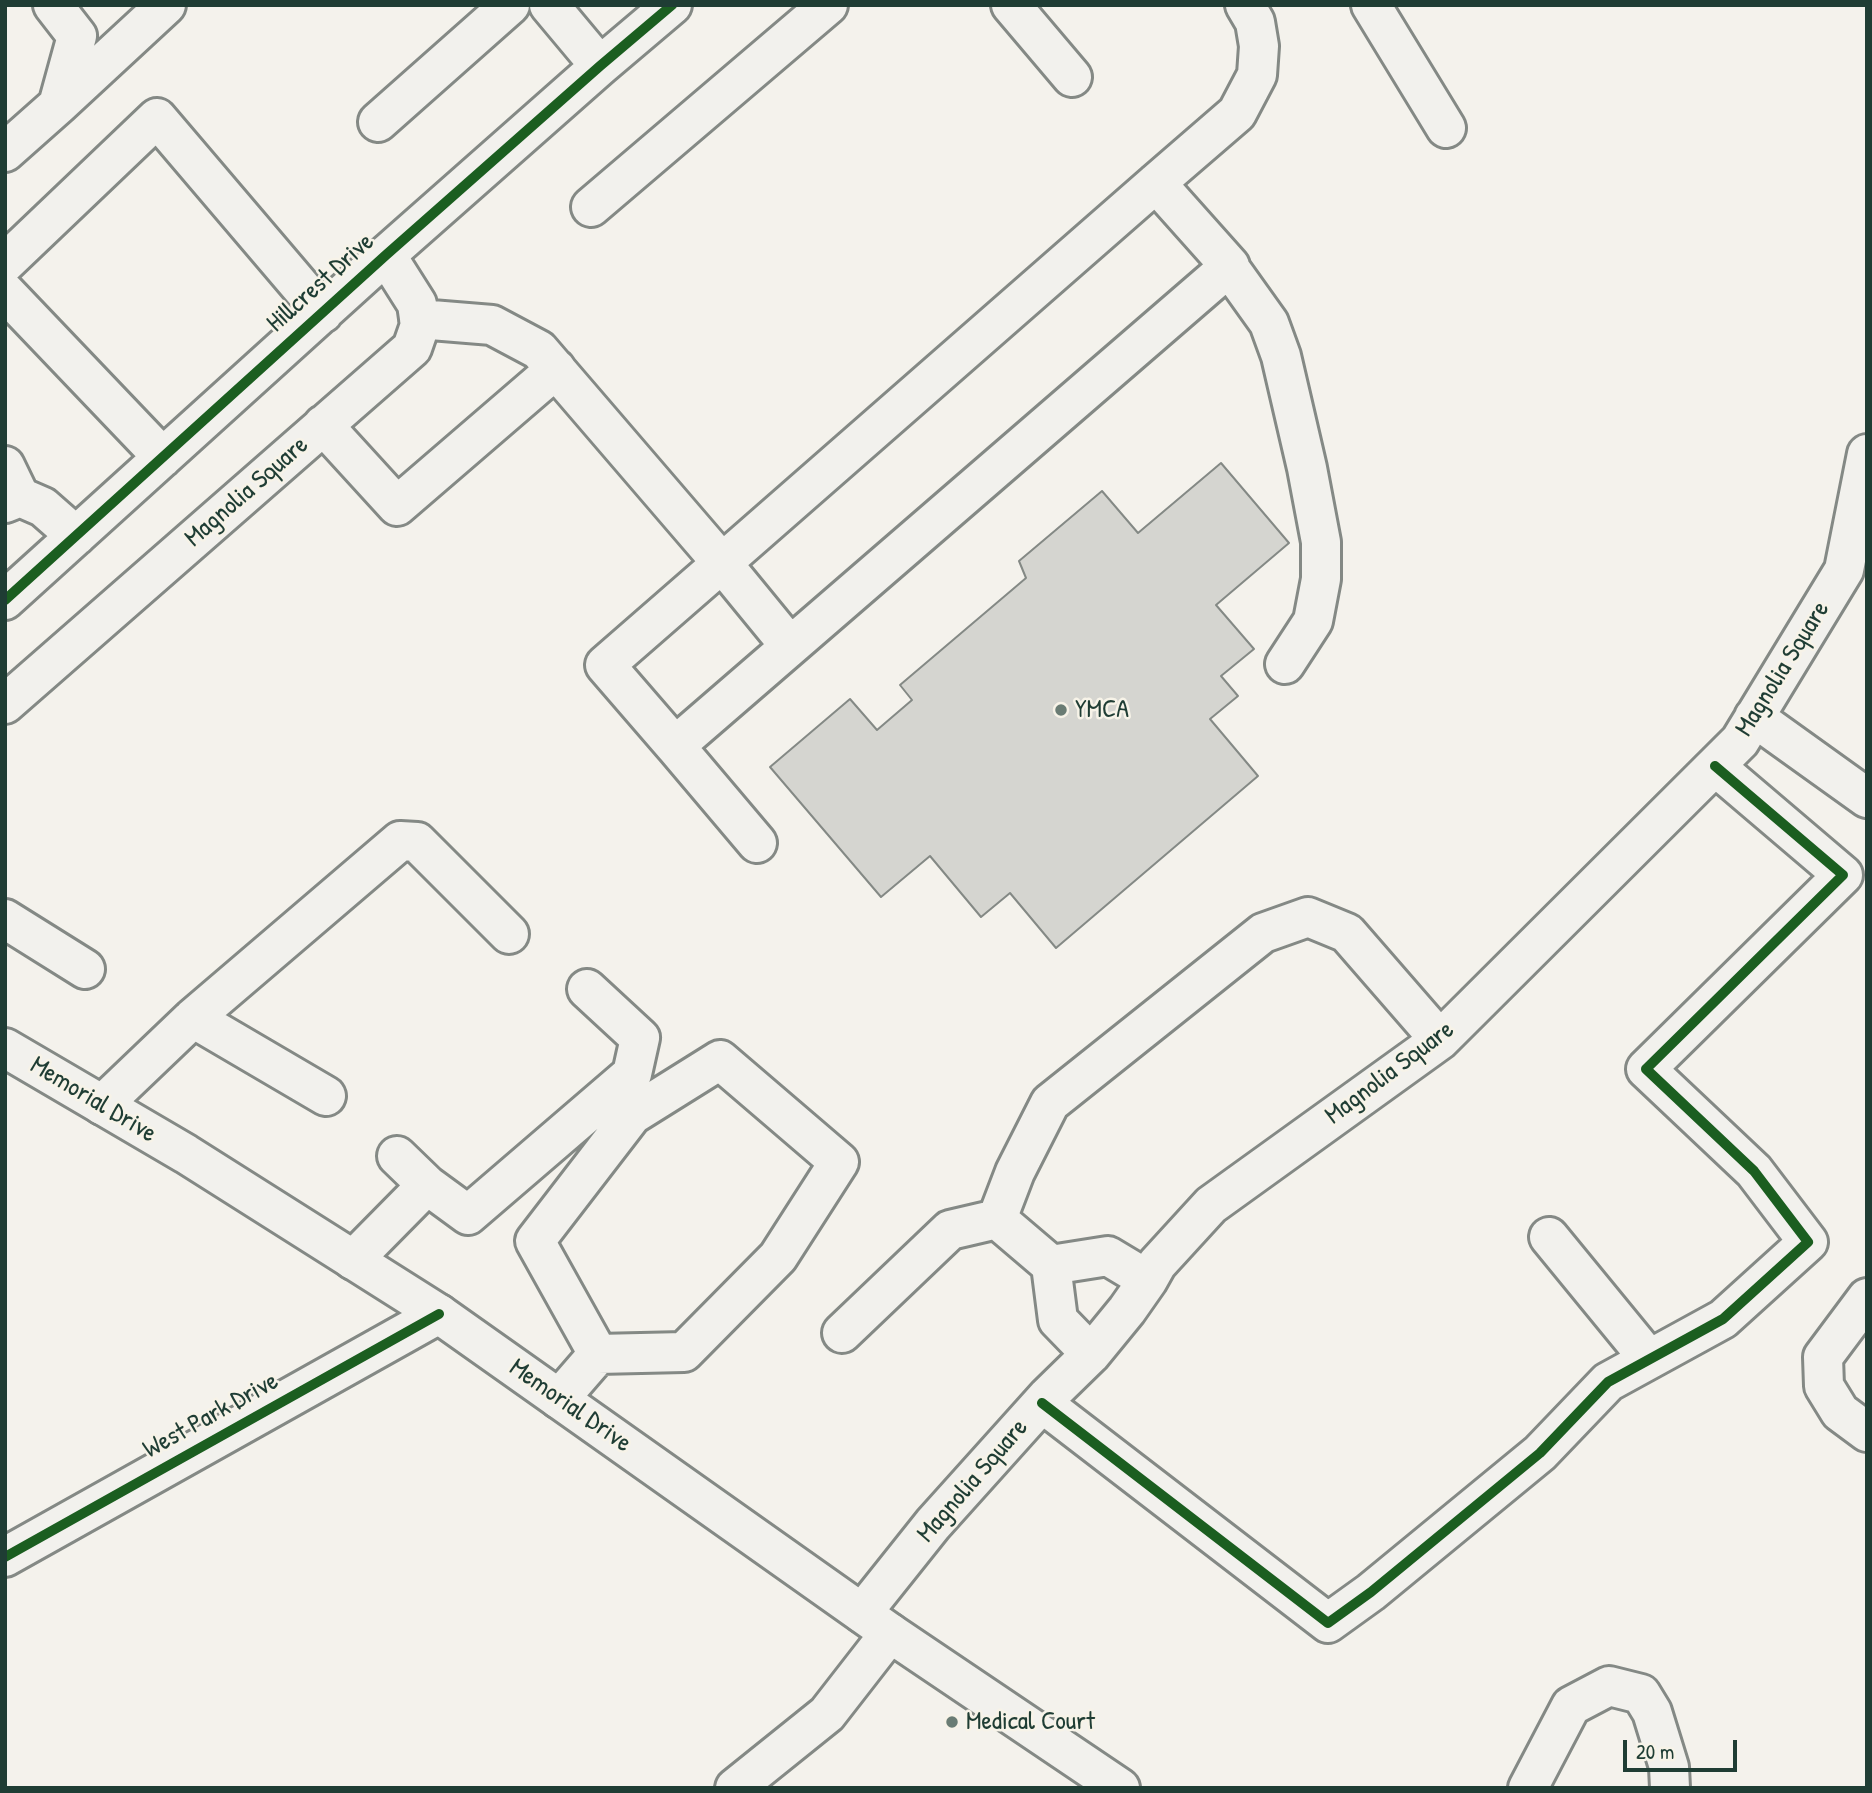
<!DOCTYPE html>
<style>
body{margin:0}
#map{position:relative;width:1872px;height:1793px;overflow:hidden;background:#f4f2ec;font-family:"Patrick Hand",sans-serif}
canvas{display:block}
.frame{position:absolute;inset:0;border:7px solid #1f3d34;pointer-events:none}
.scale{position:absolute;left:1623px;top:1740px;width:114px;height:32px;box-sizing:border-box;border:4px solid #1f3d34;border-top:0;padding-left:9px;font-size:21px;line-height:24px;white-space:nowrap;color:#1f3d34;-webkit-text-stroke:5px #f7f3e8;paint-order:stroke}
</style>
<div id="map">
<canvas width="1872" height="1793"></canvas>
<div class="frame"></div>
<div class="scale">20 m</div>
</div>
<script>
const ctx = document.querySelector('canvas').getContext('2d');
ctx.lineJoin = 'round';
function paint(path, color) {
  ctx.fillStyle = color;
  ctx.fill(path, 'evenodd');
}
function toPath(rows) {
  const path = new Path2D();
  for (const r of rows) {
    path.moveTo(r[0], r[1]);
    for (let i = 2; i < r.length; i += 2) path.lineTo(r[i], r[i + 1]);
  }
  return path;
}
function trace(path, color, width, dash) {
  ctx.strokeStyle = color;
  ctx.lineWidth = width;
  ctx.lineCap = dash ? 'butt' : 'round';
  ctx.setLineDash(dash || []);
  ctx.stroke(path);
}
function drawText(font, color, halo, rows, align = 'center') {
  ctx.font = font + ' "Patrick Hand",sans-serif';
  ctx.lineWidth = 5;
  ctx.setLineDash([]);
  ctx.textBaseline = 'middle';
  ctx.strokeStyle = halo;
  ctx.fillStyle = color;
  for (const [text, x, y, turn = 0] of rows) {
    ctx.save();
    ctx.translate(x, y);
    ctx.rotate((+turn || 0) * Math.PI / 180);
    ctx.textAlign = isNaN(turn) ? turn : align;
    if (halo) ctx.strokeText(text, 0, 0);
    ctx.fillText(text, 0, 0);
    ctx.restore();
  }
}
const building = toPath([
 [1221,463,1289,543,1216,605,1254,649,1221,676,1238,696,1210,719,1258,776,1056,948,1010,893,981,917,930,856,881,897,770,767,850,699,877,730,912,700,900,685,1026,578,1019,561,1102,491,1138,533,1221,463]
]);
const minor = toPath([
 [549,5,600,66],
 [1011,5,1072,77],
 [1371,5,1446,128],
 [58,105,166,5],
 [378,122,510,5],
 [5,152,58,105,77,36,53,5],
 [1156,183,1230,266,675,746,605,665,722,563,1156,183,1237,113,1257,75,1259,46,1255,22,1245,5],
 [591,207,828,5],
 [5,263,157,118,323,313],
 [1229,267,1269,323,1281,356,1307,468,1321,542,1321,579,1313,621,1285,664],
 [5,292,150,444,162,458],
 [419,319,492,325,539,350,722,563,790,646],
 [323,425,397,506,556,369],
 [5,466,20,497],
 [5,503,20,497,43,507,76,536],
 [5,600,386,255,600,66,672,5],
 [5,704,412,348,420,325,417,304,386,255],
 [1754,717,1867,798],
 [675,746,757,843],
 [5,919,85,969],
 [193,1018,326,1096],
 [102,1105,193,1018,400,841,417,842,509,934],
 [397,1156,427,1185],
 [997,1219,1051,1265],
 [1549,1237,1649,1359],
 [353,1260,427,1185,468,1215,632,1074,640,1038,587,989],
 [1867,1298,1823,1357,1824,1386,1840,1412,1867,1432],
 [842,1333,950,1230,997,1219,1015,1172,1050,1103,1263,933,1308,917,1347,933,1440,1040],
 [1091,1354,1058,1320,1051,1265,1108,1256,1148,1280],
 [559,1399,598,1354,684,1352,778,1257,839,1162,720,1060,632,1115,535,1241,598,1354],
 [1042,1403,1328,1623,1371,1592,1540,1453,1608,1382,1723,1319,1808,1242,1754,1171,1646,1069,1843,875,1715,766],
 [5,1557,439,1314],
 [862,1613,933,1524,1048,1396,1091,1354,1127,1310,1148,1280,1157,1264,1211,1205,1440,1040,1740,741,1844,570,1867,454],
 [735,1788,827,1714,890,1633],
 [1528,1788,1571,1706,1609,1686,1641,1694,1652,1712,1669,1767,1670,1788]
]);
const major = toPath([
 [5,1048,186,1154,439,1314,890,1633,1120,1788]
]);
const cycleway = toPath([
 [5,600,386,255,600,66,672,5],
 [1042,1403,1328,1623,1371,1592,1540,1453,1608,1382,1723,1319,1808,1242,1754,1171,1646,1069,1843,875,1715,766],
 [5,1557,439,1314]
]);
const markers = [
 [1061,710,7,"#6a7c74"],
 [952,1722,7,"#6a7c74"]
];
const streetNames = [
 ["Hillcrest Drive",321,283,-42],
 ["Magnolia Square",247,492,-41],
 ["Magnolia Square",1783,669,-58],
 ["Magnolia Square",1390,1073,-37],
 ["Memorial Drive",93,1100,31],
 ["Memorial Drive",570,1406,35],
 ["West Park Drive",211,1416,-29],
 ["Magnolia Square",973,1481,-49]
];
const poiNames = [
 ["YMCA",1075,710],
 ["Medical Court",966,1722]
];
paint(building, '#d5d5d0');
trace(building, '#848985', 2);
trace(minor, '#848985', 44);
trace(major, '#848985', 44);
trace(minor, '#f2f1ed', 38);
trace(major, '#f2f1ed', 38);
trace(cycleway, '#1b5e20', 10);
for (const [x, y, r, color] of markers) {
  const dot = new Path2D();
  dot.arc(x, y, r, 0, 2 * Math.PI);
  ctx.fillStyle = color;
  ctx.fill(dot);
  trace(dot, '#f7f3e8', 2.5);
}
drawText('26px', '#1f3d34', '#f7f3e8', streetNames);
drawText('26px', '#1f3d34', '#f7f3e8', poiNames, 'left');
</script>
